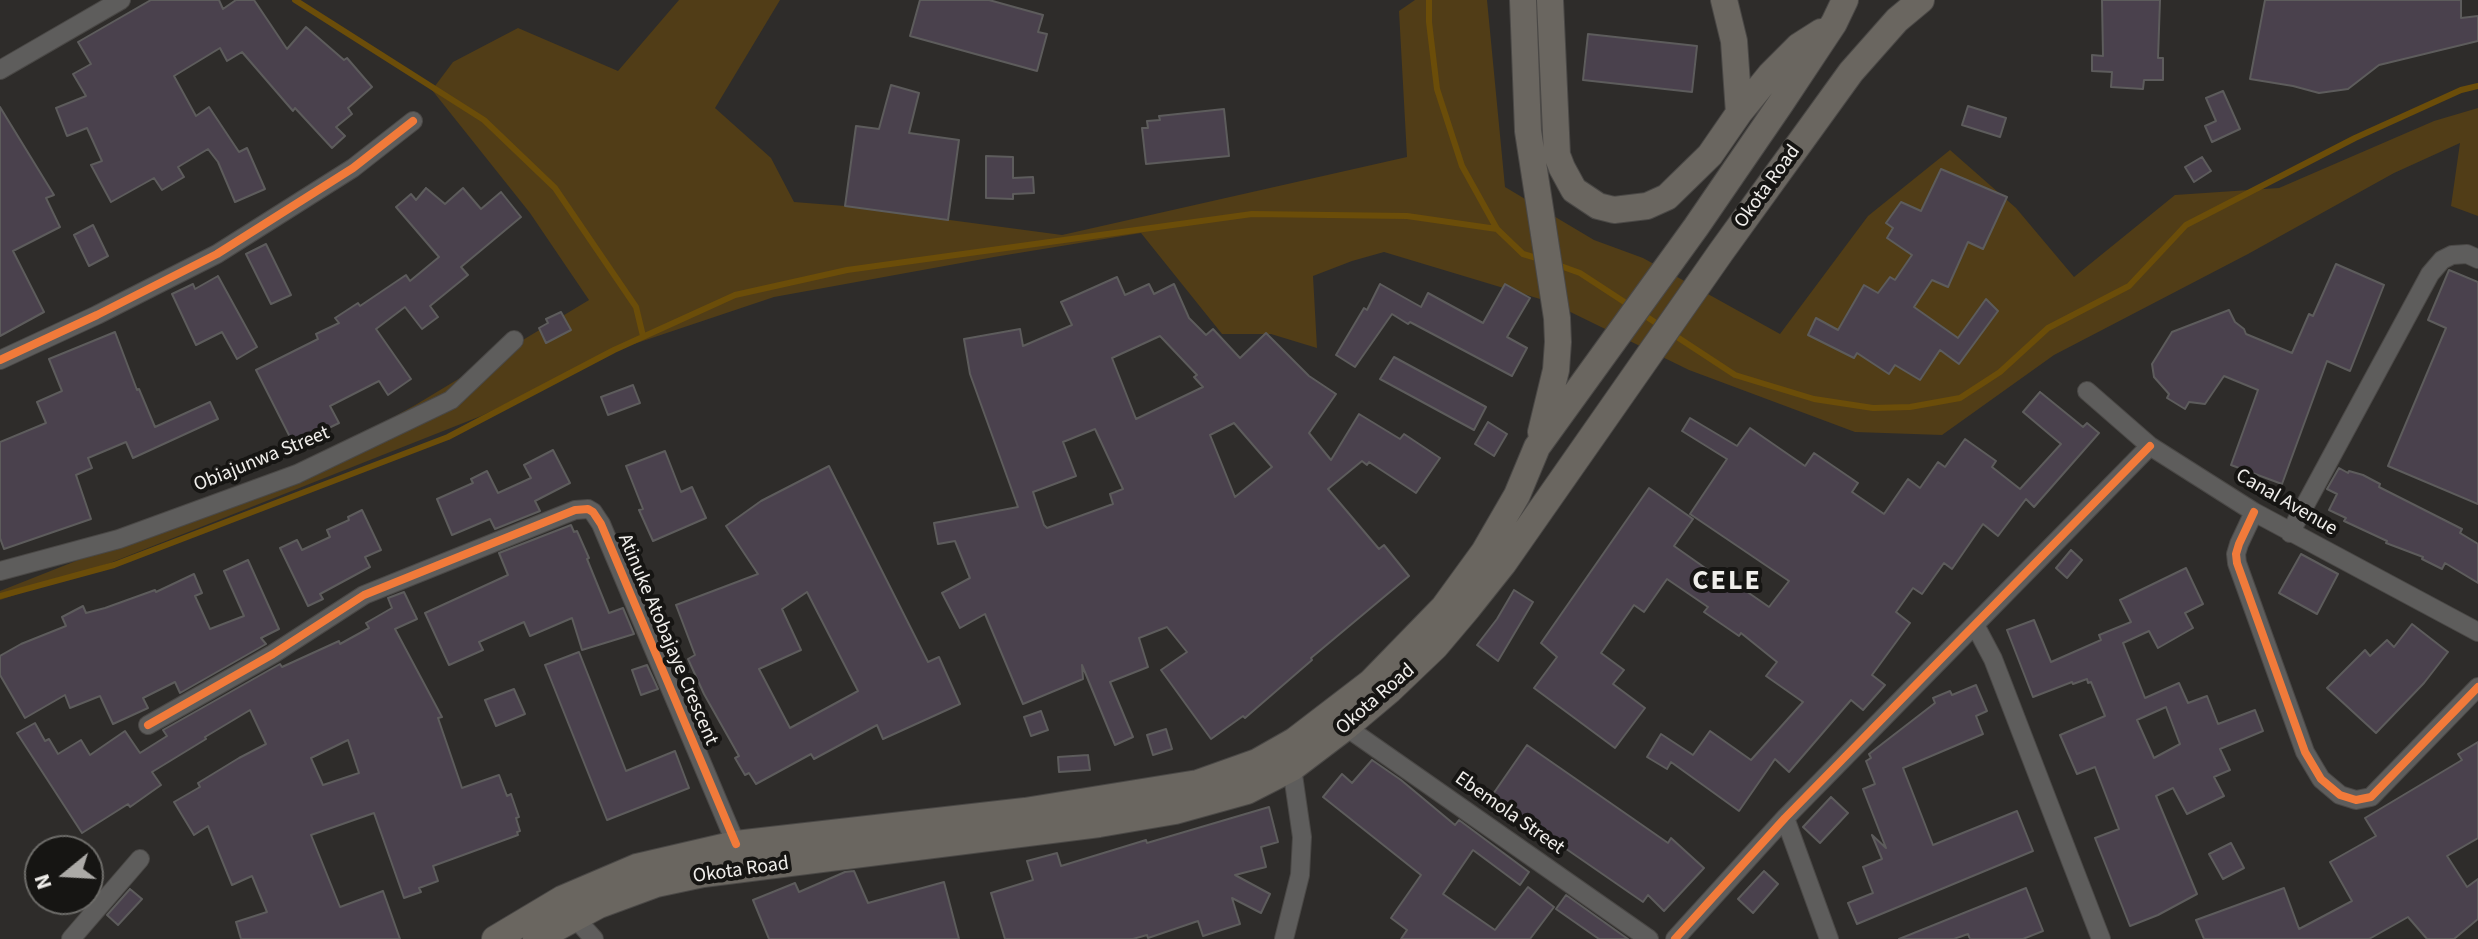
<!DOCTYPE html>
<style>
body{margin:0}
#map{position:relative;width:2478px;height:939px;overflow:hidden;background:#2e2c2a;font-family:"Source Sans 3",sans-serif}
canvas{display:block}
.north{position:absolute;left:24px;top:835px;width:80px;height:80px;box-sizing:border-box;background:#161513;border:2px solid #6d6c69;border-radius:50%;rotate:252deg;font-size:22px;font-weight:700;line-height:32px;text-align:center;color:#f0eeeb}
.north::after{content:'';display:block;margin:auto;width:28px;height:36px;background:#acaaa7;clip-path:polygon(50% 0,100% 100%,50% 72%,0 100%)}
</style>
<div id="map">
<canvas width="2478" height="939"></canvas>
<div class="north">N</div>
</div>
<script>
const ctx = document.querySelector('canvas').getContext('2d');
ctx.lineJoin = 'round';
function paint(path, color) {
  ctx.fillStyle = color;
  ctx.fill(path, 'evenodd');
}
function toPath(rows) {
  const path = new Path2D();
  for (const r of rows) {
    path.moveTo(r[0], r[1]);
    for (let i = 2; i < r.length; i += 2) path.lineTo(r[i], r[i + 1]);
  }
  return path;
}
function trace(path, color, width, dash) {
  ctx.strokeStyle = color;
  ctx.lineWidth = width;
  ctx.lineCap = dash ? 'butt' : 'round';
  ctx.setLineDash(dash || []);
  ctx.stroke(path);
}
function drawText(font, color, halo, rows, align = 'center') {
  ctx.font = font + ' "Source Sans 3",sans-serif';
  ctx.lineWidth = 8;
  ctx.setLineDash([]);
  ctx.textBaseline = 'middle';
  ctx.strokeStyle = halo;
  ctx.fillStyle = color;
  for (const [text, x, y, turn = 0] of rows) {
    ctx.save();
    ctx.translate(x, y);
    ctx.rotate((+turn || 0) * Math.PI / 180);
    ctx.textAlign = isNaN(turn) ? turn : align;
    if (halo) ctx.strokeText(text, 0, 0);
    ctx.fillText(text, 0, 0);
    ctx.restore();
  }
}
const green = toPath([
 [679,0,780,0,715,108,771,158,794,202,845,206,1062,235,1407,157,1399,11,1415,0,1487,0,1505,187,1594,240,1643,258,1780,334,1868,216,1950,150,2016,208,2074,277,2175,195,2279,188,2434,121,2478,108,2478,216,2451,206,2460,143,2394,173,2248,254,2054,355,1942,435,1855,432,1689,370,1550,302,1384,252,1352,261,1313,276,1317,348,1271,334,1222,334,1141,233,994,257,774,297,616,350,481,416,110,563,0,600,0,591,283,479,417,404,589,300,530,213,432,90,453,62,518,28,618,71]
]);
const stream = toPath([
 [295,0,484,120,555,188,636,307,643,336],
 [1429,0,1429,22,1437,89,1462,166,1497,229,1523,254,1540,259],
 [1555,264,1580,273,1632,307],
 [1641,313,1662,327],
 [1671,333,1735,375,1814,399,1873,408,1910,407,1960,398,2000,372,2048,328,2129,286,2186,225,2355,138,2461,90,2478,86],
 [0,596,114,565,448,437,614,350,735,295,847,270,1252,214,1407,216,1497,229]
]);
const building = toPath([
 [151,0,219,0,223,9,236,0,254,0,287,49,306,27,344,60,347,58,372,87,348,108,352,114,336,127,345,136,332,148,295,108,293,111,242,52,227,61,220,48,174,76,196,116,209,107,239,152,247,148,265,189,235,202,218,162,208,149,178,167,184,177,162,190,154,178,111,202,91,165,102,161,87,128,67,136,56,108,86,96,73,74,91,64,78,42,151,0],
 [920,0,989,0,1043,15,1038,32,1047,34,1037,71,910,36,920,0],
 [2102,0,2160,0,2158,58,2163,58,2163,80,2144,80,2143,89,2111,87,2112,72,2092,71,2092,55,2103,56,2102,0],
 [2265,0,2461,0,2461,18,2478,16,2478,41,2379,65,2348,89,2319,93,2293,86,2250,79,2265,0],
 [1588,34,1697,46,1692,92,1583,80,1588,34],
 [891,85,919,93,909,133,959,140,948,220,845,206,856,126,879,129,891,85],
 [2223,91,2240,129,2212,142,2205,126,2216,121,2206,98,2223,91],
 [1968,106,2006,118,2000,137,1962,125,1968,106],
 [0,107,54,195,46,198,60,227,13,251,44,312,0,336,0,107],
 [1224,109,1229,156,1146,164,1142,128,1148,128,1147,121,1160,120,1159,116,1224,109],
 [986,156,1013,157,1013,178,1033,177,1034,193,1013,194,1013,199,986,198,986,156],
 [2202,157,2211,171,2194,182,2185,167,2202,157],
 [1941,169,2007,197,1983,249,1968,242,1948,287,1932,280,1914,307,1958,338,1986,299,1998,311,1959,364,1940,350,1920,380,1895,365,1889,374,1857,353,1854,358,1808,335,1816,318,1838,330,1864,285,1878,293,1890,277,1895,280,1912,255,1887,238,1893,228,1886,223,1901,202,1921,211,1941,169],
 [426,188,445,204,463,188,481,209,501,192,521,217,461,267,468,275,430,306,438,317,422,329,405,307,376,329,411,379,388,395,379,381,330,406,339,423,294,445,256,370,318,339,316,334,339,323,335,318,358,303,360,306,406,275,410,281,439,257,396,207,411,194,416,200,426,188],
 [93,225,108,256,89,266,74,235,93,225],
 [266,244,291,295,271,304,246,254,266,244],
 [2336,264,2384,285,2350,371,2327,361,2282,484,2231,465,2258,390,2224,376,2205,404,2189,402,2185,409,2167,398,2169,394,2154,377,2152,364,2172,332,2229,310,2235,322,2244,329,2246,334,2292,353,2309,314,2313,316,2336,264],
 [2449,270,2478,282,2478,504,2388,466,2446,328,2428,320,2449,270],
 [218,276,257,347,237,359,222,332,196,345,172,294,193,284,195,289,218,276],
 [1117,277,1125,295,1149,284,1154,294,1174,284,1189,318,1206,335,1213,329,1240,358,1266,333,1309,376,1336,394,1309,433,1331,460,1359,414,1400,439,1404,434,1440,458,1416,493,1369,462,1367,465,1362,461,1328,489,1379,549,1384,545,1409,576,1311,658,1312,660,1245,718,1243,716,1211,739,1161,670,1187,652,1167,627,1139,638,1148,667,1110,682,1133,737,1115,745,1082,665,1083,679,1023,704,985,614,960,628,942,593,970,578,955,541,938,544,934,523,1018,507,970,374,964,339,1020,329,1023,346,1072,325,1061,302,1117,277],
 [1160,336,1197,375,1194,377,1203,387,1136,419,1112,358,1160,336],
 [1234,423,1272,467,1235,497,1210,435,1234,423],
 [1095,429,1123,489,1110,494,1113,504,1047,528,1044,525,1033,492,1076,476,1063,442,1095,429],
 [1380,284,1421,307,1428,293,1483,323,1505,284,1530,298,1507,337,1527,348,1512,376,1410,322,1408,324,1392,314,1355,367,1336,355,1364,308,1367,310,1380,284],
 [561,312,571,330,546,343,539,328,548,323,546,319,561,312],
 [115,332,137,390,139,389,155,427,210,402,218,419,133,458,126,442,88,458,92,468,76,475,91,519,4,549,0,538,0,442,46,423,37,402,62,391,49,359,115,332],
 [1394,357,1486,407,1474,430,1380,379,1394,357],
 [633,385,640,403,608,415,601,397,633,385],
 [2040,392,2083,427,2087,423,2099,433,2034,507,2026,499,1998,536,1983,524,1952,569,1944,563,1922,594,1913,588,1896,612,1910,623,1872,675,1885,685,1863,710,1851,700,1789,772,1775,759,1739,811,1671,762,1667,769,1647,757,1661,734,1693,755,1710,731,1751,760,1803,702,1766,676,1777,662,1741,633,1739,636,1704,612,1708,607,1667,579,1644,612,1634,605,1601,653,1624,670,1613,684,1645,708,1615,748,1534,688,1557,657,1541,643,1649,488,1693,519,1674,546,1718,577,1720,573,1769,607,1789,581,1690,514,1727,459,1682,431,1690,418,1737,446,1750,428,1805,466,1814,453,1858,483,1852,492,1884,514,1908,479,1920,488,1938,462,1945,467,1965,439,1996,461,1992,467,2020,489,2061,444,2023,412,2040,392],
 [1488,422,1507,434,1494,456,1475,444,1488,422],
 [553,450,570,483,535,501,540,511,495,529,490,519,452,535,437,499,473,483,471,479,487,471,498,493,531,478,524,465,553,450],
 [665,451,681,492,692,487,706,518,653,541,639,510,643,509,626,466,665,451],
 [829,466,928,662,939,657,960,704,883,739,877,725,814,759,811,754,756,784,749,773,745,775,735,758,739,756,704,694,688,659,695,655,676,605,758,574,726,526,761,501,829,466],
 [807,592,858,691,790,728,759,669,801,650,782,609,807,592],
 [2339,468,2348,473,2349,471,2363,475,2380,484,2379,487,2462,529,2460,533,2478,544,2478,583,2445,563,2442,569,2422,559,2423,557,2386,543,2387,541,2344,521,2346,518,2329,510,2337,494,2327,489,2339,468],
 [362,510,381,550,365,557,370,567,320,594,323,599,308,606,280,548,297,540,302,550,330,537,327,530,349,520,348,517,362,510],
 [571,525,574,532,577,531,589,558,587,559,609,613,623,608,634,634,582,650,572,618,530,636,524,622,479,642,483,650,449,665,425,613,508,575,499,553,571,525],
 [2071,550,2082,560,2067,578,2056,568,2071,550],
 [2301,554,2338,574,2317,614,2279,593,2301,554],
 [248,560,279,629,261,638,266,644,180,693,175,682,143,698,148,708,113,724,100,696,70,708,65,695,25,718,0,675,0,656,21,644,66,626,62,617,83,606,86,613,105,608,155,590,156,592,194,574,202,593,195,596,210,629,244,616,224,571,248,560],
 [2186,568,2203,604,2185,613,2193,628,2158,648,2149,631,2123,643,2145,698,2179,683,2188,703,2207,696,2218,724,2255,710,2263,731,2220,749,2230,770,2214,777,2224,796,2187,814,2173,788,2156,796,2197,894,2158,915,2130,926,2095,838,2119,829,2095,767,2077,774,2060,735,2105,716,2091,682,2088,683,2087,679,2073,684,2072,682,2033,697,2007,630,2034,620,2051,662,2101,640,2099,635,2131,622,2120,600,2186,568],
 [2166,707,2180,744,2154,758,2137,720,2166,707],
 [1514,590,1533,602,1498,661,1477,645,1497,619,1514,590],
 [404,592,417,619,395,629,442,717,438,718,462,788,499,775,507,796,511,794,519,817,516,818,520,831,517,832,518,835,433,866,438,881,419,888,421,892,404,898,374,813,311,835,340,907,383,891,400,939,241,939,236,922,267,912,252,876,232,885,208,826,194,835,174,802,200,787,198,783,239,758,266,744,250,710,205,737,206,739,152,772,161,785,130,807,128,804,82,833,17,733,35,723,45,741,49,739,58,754,81,740,90,755,125,731,140,753,167,736,163,730,280,664,282,667,339,641,340,644,369,628,366,623,392,608,388,598,404,592],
 [348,740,359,773,323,785,311,758,348,740],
 [2412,624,2448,652,2424,683,2376,733,2327,688,2365,650,2370,656,2387,640,2394,647,2412,624],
 [579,652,626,771,675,751,689,788,607,820,545,665,579,652],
 [647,665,658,689,641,695,632,670,647,665],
 [1976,685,1987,711,1976,716,1983,734,1903,768,1933,845,2017,811,2033,851,1857,924,1848,903,1873,893,1863,867,1882,859,1872,835,1886,848,1863,789,1875,784,1866,761,1871,758,1869,754,1935,703,1933,698,1950,691,1952,695,1976,685],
 [514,689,525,714,496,726,485,700,514,689],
 [1041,711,1048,730,1031,736,1024,717,1041,711],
 [1166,729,1172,749,1153,755,1147,735,1166,729],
 [2478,742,2478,838,2447,856,2467,887,2478,879,2478,919,2454,939,2427,939,2408,917,2369,939,2204,939,2196,920,2284,888,2299,929,2352,901,2330,862,2376,836,2365,818,2462,760,2458,754,2478,742],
 [1527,745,1668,843,1671,838,1704,868,1664,911,1648,895,1643,902,1491,797,1527,745],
 [1088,755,1090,770,1059,772,1058,757,1088,755],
 [1372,760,1401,780,1455,825,1459,820,1529,872,1520,885,1473,850,1443,894,1495,930,1528,887,1554,907,1530,939,1401,939,1407,930,1391,918,1421,875,1323,797,1342,774,1352,783,1372,760],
 [1831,797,1848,813,1820,843,1803,827,1831,797],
 [1269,807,1278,842,1261,847,1266,867,1235,875,1270,894,1261,913,1232,898,1240,924,1203,936,1198,921,1148,938,1147,935,1133,939,1005,939,991,893,1033,880,1027,861,1057,853,1061,866,1146,840,1147,843,1269,807],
 [2231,843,2244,868,2223,879,2209,854,2231,843],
 [854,871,868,903,944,882,959,939,769,939,753,900,795,883,799,892,845,872,854,871],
 [1764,871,1778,884,1753,913,1738,899,1764,871],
 [2026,888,2043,931,2023,939,1970,939,1968,934,1954,939,1899,939,2026,888],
 [130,889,142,899,118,925,107,915,130,889],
 [1566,895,1628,939,1599,939,1556,909,1566,895]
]);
const street = toPath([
 [0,70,121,0],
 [0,360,97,315,217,254,353,168,413,121],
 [2087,391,2150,446,2254,512,2478,632],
 [2254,512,2239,544,2236,554,2237,563,2305,752,2321,779,2340,795,2356,800,2371,797,2478,687],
 [2290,533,2430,274,2442,260,2452,255,2467,254,2478,259],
 [0,571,119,539,297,474,451,400,514,340],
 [1975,625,1993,659,2101,939],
 [148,725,273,654,364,595,575,510,588,509,593,512,601,524,736,844],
 [1346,727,1649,939],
 [1785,818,1829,939],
 [575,918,594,939],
 [71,939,140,859],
 [1284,939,1300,875,1302,837,1292,768],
 [1675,939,1785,818,2150,446]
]);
const primary = toPath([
 [1523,0,1528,131,1557,318,1558,342,1556,370,1541,432],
 [1550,0,1557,155,1562,168,1574,190,1598,206,1614,210,1647,206,1667,197,1710,155,1739,113,1770,75,1799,46,1821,32],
 [1724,0,1734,41,1739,113],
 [495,939,562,899,637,867,736,844,1025,811,1198,783,1257,762,1294,741,1371,682,1444,607,1484,552,1517,495,1537,447,1696,227,1781,103,1834,23,1845,0],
 [536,939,599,905,656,884,703,874,1099,824,1175,811,1247,791,1292,768,1346,727,1390,690,1435,647,1468,608,1503,564,1721,252,1851,72,1897,20,1921,0]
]);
const cycleway = toPath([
 [0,360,97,315,217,254,353,168,413,121],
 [2254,512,2239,544,2236,554,2237,563,2305,752,2321,779,2340,795,2356,800,2371,797,2478,687],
 [148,725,273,654,364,595,575,510,588,509,593,512,601,524,736,844],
 [1675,939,1785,818,2150,446]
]);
const streetNames = [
 ["Okota Road",1768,187,-54],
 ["Obiajunwa Street",262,460,-22],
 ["Canal Avenue",2286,503,30],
 ["Atinuke Atobajaye Crescent",667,640,67],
 ["Okota Road",1376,700,-41],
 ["Ebemola Street",1509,814,35],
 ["Okota Road",741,871,-8]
];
const districtNames = [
 ["CELE",1727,583]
];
paint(green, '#513d17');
trace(stream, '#6b4d09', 6);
paint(building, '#4a414d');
trace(building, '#5d5c5c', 2);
trace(street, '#4a4846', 20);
trace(primary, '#4a4846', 28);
trace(street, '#5e5d5c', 18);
trace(primary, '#6a6660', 26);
trace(cycleway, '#f17a3a', 8);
drawText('20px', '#f0eeeb', '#161513', streetNames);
ctx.letterSpacing = '2px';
drawText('bold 28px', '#f0eeeb', '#161513', districtNames);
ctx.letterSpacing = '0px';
</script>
